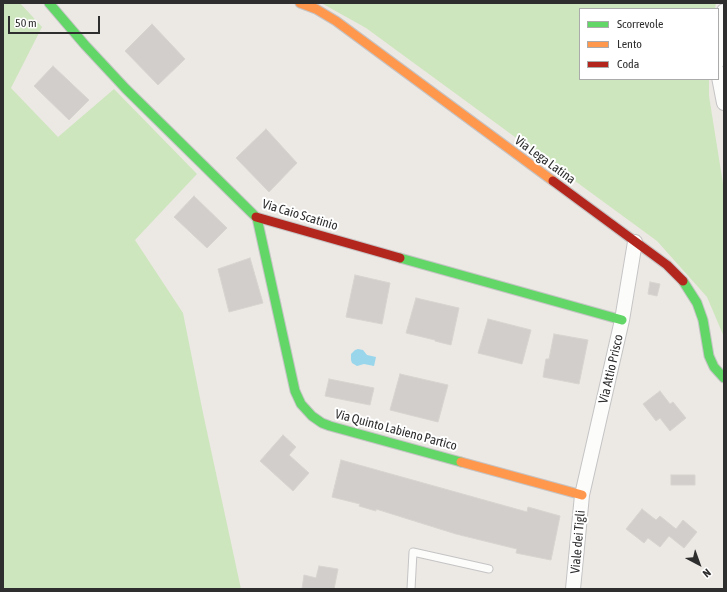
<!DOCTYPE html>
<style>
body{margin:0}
#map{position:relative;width:727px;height:592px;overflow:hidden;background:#ece8e4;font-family:"Asap Condensed",sans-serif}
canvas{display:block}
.frame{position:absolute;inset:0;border:4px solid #2e2e2e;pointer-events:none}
.legend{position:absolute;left:579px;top:8px;width:140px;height:72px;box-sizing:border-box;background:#fff;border:1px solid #ababab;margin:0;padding:5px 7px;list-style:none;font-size:12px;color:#2e2e2e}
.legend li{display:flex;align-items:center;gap:8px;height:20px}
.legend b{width:20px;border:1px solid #ababab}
.north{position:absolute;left:679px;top:544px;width:40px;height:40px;-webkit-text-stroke:3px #fff;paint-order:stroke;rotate:139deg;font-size:11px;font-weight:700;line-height:16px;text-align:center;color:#2e2e2e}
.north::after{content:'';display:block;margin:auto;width:14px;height:18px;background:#2e2e2e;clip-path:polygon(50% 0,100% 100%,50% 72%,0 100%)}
.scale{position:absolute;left:8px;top:16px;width:92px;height:18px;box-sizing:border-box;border:2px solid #2e2e2e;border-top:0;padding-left:5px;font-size:12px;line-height:14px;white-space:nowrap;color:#2e2e2e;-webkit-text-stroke:3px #fff;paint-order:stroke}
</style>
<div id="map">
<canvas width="727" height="592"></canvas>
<div class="frame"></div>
<ul class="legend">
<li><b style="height:5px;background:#63d668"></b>Scorrevole</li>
<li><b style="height:5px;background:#ff974d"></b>Lento</li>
<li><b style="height:5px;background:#b3261e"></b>Coda</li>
</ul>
<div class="north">N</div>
<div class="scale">50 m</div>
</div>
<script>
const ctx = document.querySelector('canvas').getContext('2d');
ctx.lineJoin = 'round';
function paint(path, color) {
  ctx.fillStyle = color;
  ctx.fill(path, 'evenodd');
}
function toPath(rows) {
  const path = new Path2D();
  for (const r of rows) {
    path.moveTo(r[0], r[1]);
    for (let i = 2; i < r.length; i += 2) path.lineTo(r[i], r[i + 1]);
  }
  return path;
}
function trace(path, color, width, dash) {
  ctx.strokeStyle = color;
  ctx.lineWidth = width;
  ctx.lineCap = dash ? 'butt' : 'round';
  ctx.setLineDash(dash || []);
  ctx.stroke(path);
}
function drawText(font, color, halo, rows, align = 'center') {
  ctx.font = font + ' "Asap Condensed",sans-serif';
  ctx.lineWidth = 4;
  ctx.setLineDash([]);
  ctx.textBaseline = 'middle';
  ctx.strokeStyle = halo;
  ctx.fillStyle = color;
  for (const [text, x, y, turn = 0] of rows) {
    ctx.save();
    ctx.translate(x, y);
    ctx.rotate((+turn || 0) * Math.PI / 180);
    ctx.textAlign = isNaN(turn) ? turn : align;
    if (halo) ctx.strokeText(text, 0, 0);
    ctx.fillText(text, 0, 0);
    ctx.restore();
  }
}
const green = toPath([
 [3,3,20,3,42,27,11,88,58,137,114,89,197,174,135,240,183,313,203,413,241,589,3,589],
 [318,3,716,3,715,9,580,9,580,79,709,79,709,96,724,190,724,337,707,297,657,241,366,28,323,4]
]);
const water = toPath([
 [358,349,363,350,367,355,376,357,374,366,364,364,357,366,352,363,351,360,351,354,355,350]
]);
const building = toPath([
 [152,24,185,59,158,85,125,51,152,24],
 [53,66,89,100,69,120,34,86,53,66],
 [266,129,297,163,269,192,236,158,266,129],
 [194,196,227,228,207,248,174,217,194,196],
 [250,258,263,303,229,312,218,269,250,258],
 [355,275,390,283,382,324,346,317,355,275],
 [650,282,660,284,657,296,648,294,650,282],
 [416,298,459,308,451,345,435,341,435,340,406,333,416,298],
 [488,319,531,330,522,364,478,353,488,319],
 [554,334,588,340,579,384,543,377,546,359,549,359,554,334],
 [400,374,448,385,438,422,390,410,400,374],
 [329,379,374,388,370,405,325,396,329,379],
 [660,391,670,404,673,402,686,418,670,431,660,418,656,421,643,404,660,391],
 [283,435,296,447,289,455,309,473,293,491,260,461,283,435],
 [341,460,527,512,528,507,560,516,551,560,516,553,517,549,456,534,376,509,376,511,359,506,360,504,332,497,341,460],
 [671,475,695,475,695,485,671,485,671,475],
 [642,509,656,520,660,516,676,529,683,520,697,532,684,548,669,536,660,547,648,538,644,543,626,529,642,509],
 [319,566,338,569,334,589,302,589,304,575,316,578,319,566]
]);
const lane = toPath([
 [411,589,413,552,489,569]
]);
const street = toPath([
 [718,61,724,11],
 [718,72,724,103],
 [573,589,582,495,622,320,635,242]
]);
const fast = toPath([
 [49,3,85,45,126,89,256,217],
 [257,218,295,391,301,404,312,416,322,423,330,426,461,462],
 [400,258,622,320],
 [683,281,697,303,703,320,709,356,714,367,724,378]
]);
const slow = toPath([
 [300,3,316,9,336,21,553,181],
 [461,462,582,495]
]);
const jam = toPath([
 [553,181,667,265,683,281],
 [256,217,400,258]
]);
const streetNames = [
 ["Via Lega Latina",545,160,36],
 ["Via Caio Scatinio",300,215,17],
 ["Via Attio Prisco",611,369,-77],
 ["Via Quinto Labieno Partico",396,430,15],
 ["Viale dei Tigli",578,542,-85]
];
paint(green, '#cee6be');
paint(water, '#99d6ec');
paint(building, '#d1cecb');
trace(building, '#d7d4d0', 1);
trace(lane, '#c5c4c5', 9);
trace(street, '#c5c4c5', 16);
trace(fast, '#c5c4c5', 11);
trace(slow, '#c5c4c5', 11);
trace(jam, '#c5c4c5', 11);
trace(lane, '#fcfcfb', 7);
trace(street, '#fcfcfb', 14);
trace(fast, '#63d668', 9);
trace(slow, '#ff974d', 9);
trace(jam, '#b3261e', 9);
drawText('13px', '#2e2e2e', '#fff', streetNames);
</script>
